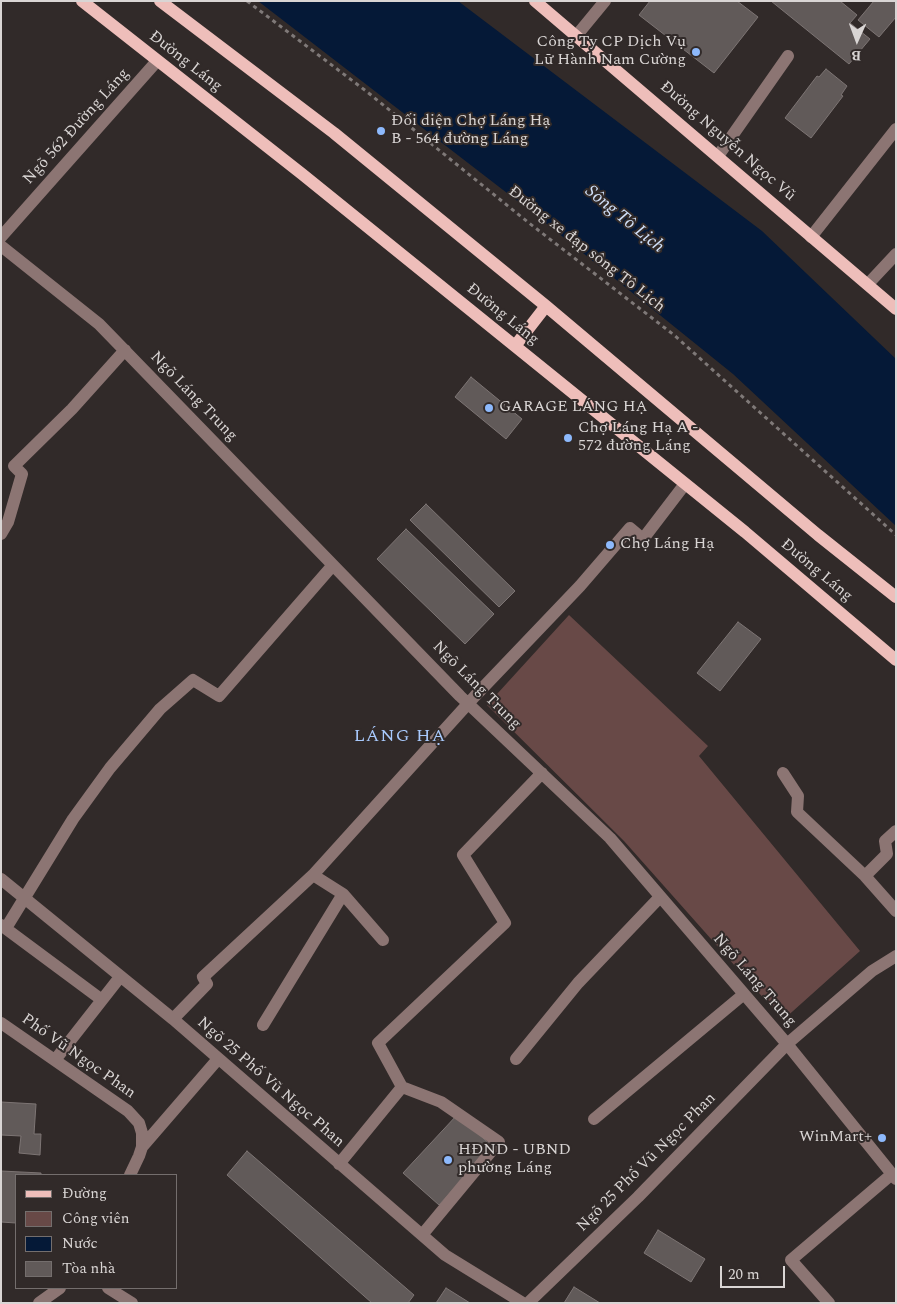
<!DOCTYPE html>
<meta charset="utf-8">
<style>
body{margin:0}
#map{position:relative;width:897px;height:1304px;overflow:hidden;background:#312a29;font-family:Spectral,serif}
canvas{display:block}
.frame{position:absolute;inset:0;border:2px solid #d9d5d4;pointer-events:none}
.legend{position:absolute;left:15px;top:1174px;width:162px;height:115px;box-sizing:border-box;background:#312a29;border:1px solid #746e6d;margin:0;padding:6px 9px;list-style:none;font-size:15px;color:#d9d5d4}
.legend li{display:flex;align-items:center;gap:10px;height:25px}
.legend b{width:25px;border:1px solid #746e6d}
.north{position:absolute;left:832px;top:15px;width:50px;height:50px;-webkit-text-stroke:4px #312a29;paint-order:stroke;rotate:182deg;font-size:14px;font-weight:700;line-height:20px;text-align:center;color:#d9d5d4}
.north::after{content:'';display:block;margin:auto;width:18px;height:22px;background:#d9d5d4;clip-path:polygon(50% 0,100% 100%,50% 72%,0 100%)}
.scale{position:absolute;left:720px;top:1266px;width:65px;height:22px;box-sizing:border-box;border:2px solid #d9d5d4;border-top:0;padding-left:6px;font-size:15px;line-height:18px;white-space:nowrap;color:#d9d5d4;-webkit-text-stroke:4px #312a29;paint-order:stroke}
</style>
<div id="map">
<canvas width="897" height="1304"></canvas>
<div class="frame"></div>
<ul class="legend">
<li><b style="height:6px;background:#eebeba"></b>Đường</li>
<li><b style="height:14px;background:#684947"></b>Công viên</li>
<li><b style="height:14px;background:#051937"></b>Nước</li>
<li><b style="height:14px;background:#615a59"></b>Tòa nhà</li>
</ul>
<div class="north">B</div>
<div class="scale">20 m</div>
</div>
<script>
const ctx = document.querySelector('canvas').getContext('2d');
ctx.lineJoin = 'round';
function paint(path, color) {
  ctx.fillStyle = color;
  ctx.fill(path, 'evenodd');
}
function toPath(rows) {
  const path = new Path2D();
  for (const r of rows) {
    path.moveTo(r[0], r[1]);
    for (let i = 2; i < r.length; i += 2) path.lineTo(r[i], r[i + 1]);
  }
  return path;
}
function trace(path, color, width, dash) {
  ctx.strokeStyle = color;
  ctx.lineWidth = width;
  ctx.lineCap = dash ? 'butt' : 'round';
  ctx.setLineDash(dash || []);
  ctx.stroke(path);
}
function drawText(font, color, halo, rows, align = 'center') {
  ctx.font = font + ' Spectral,serif';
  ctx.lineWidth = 4;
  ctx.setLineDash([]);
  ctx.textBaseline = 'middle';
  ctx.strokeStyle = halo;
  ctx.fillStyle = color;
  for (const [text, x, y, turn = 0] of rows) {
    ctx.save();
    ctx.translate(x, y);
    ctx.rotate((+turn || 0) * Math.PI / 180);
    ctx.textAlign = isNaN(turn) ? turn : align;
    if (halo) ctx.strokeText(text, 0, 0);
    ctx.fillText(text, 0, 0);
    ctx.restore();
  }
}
const green = toPath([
 [569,615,708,746,699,756,860,951,783,1020,624,841,487,705]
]);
const water = toPath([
 [258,1,458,1,762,231,896,359,896,526,733,374,542,220]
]);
const building = toPath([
 [650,1,737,1,758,17,714,73,639,15,650,1],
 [771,1,840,1,857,15,850,23,870,39,849,64,771,1],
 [874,1,896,1,896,17,879,37,858,20,874,1],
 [826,69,847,86,841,95,843,96,811,138,785,118,817,76,819,77,826,69],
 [471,377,522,419,506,439,455,397,471,377],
 [426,504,515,591,499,607,410,520,426,504],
 [406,529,494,614,465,644,377,559,406,529],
 [738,622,761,639,720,691,697,673,738,622],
 [1,1102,36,1104,34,1134,41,1134,40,1155,19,1153,21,1136,1,1135,1,1102],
 [457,1115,492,1146,439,1205,403,1173,457,1115],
 [247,1151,414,1295,408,1303,372,1303,227,1175,247,1151],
 [1,1171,41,1173,41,1175,16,1175,16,1223,1,1222,1,1171],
 [658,1230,705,1259,691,1282,644,1253,658,1230],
 [574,1287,600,1303,564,1303,574,1287],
 [446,1288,470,1303,436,1303,446,1288]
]);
const path = toPath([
 [247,1,366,91,529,223,674,335,896,535]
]);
const minor = toPath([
 [577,35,605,1],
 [718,156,788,56],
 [1,237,157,61],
 [811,237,896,129],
 [1,246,99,324,460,696,610,838,787,1044,896,1179],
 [868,284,896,254],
 [1,534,8,522,22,474,14,466,72,409,125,350],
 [783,773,798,796,797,812,865,876,896,911],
 [313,875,343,894,383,940],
 [865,876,887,854,885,841,896,831],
 [1,879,173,1019,445,1255,523,1303],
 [1,925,102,1000,120,977],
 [6,928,73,819,110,768,160,709,193,680,219,696,333,565],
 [173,1019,207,984,203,977,313,875,475,696,580,586,630,528,643,539,685,484],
 [1,1023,128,1111,139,1123,142,1133,142,1147,139,1156,130,1175],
 [263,1025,343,894],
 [516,1059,578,983,660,897],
 [55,1060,102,1000],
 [594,1119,744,994],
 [142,1147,218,1059],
 [339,1164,402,1087],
 [422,1235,499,1142,441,1102,402,1087,378,1043,505,923,463,855,542,773],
 [108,1288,132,1303],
 [39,1303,60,1288],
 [528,1303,638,1197,787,1044,872,971,896,956],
 [829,1303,791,1260,892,1174]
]);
const major = toPath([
 [82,1,302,174,745,532,896,660],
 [160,1,334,133,546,306,818,535,896,597],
 [535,1,896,309],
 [515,346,546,306]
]);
const markers = [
 [696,52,5,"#8db9fc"],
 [381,131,5,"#8db9fc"],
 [489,408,5,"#8db9fc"],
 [568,438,5,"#8db9fc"],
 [610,545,5,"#8db9fc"],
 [882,1138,5,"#8db9fc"],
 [448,1160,5,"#8db9fc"]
];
const poiNames = [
 ["Công Ty CP Dịch Vụ",686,43,"right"],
 ["Lữ Hành Nam Cường",686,61,"right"],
 ["Đối diện Chợ Láng Hạ",391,122],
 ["B - 564 đường Láng",391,140],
 ["GARAGE LÁNG HẠ",499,408],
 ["Chợ Láng Hạ A -",578,429],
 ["572 đường Láng",578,447],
 ["Chợ Láng Hạ",620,545],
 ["WinMart+",872,1138,"right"],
 ["HĐND - UBND",458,1151],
 ["phường Láng",458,1169]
];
const streetNames = [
 ["Đường Láng",185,62,38],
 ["Ngõ 562 Đường Láng",77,127,-48],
 ["Đường Nguyễn Ngọc Vũ",727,142,41],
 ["Đường xe đạp sông Tô Lịch",586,250,38],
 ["Đường Láng",502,315,39],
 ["Ngõ Láng Trung",193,397,46],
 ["Đường Láng",816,571,40],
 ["Ngõ Láng Trung",476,686,45],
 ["Ngõ Láng Trung",754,981,49],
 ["Phố Vũ Ngọc Phan",78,1057,35],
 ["Ngõ 25 Phố Vũ Ngọc Phan",270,1083,41],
 ["Ngõ 25 Phố Vũ Ngọc Phan",647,1163,-45]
];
const waterNames = [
 ["Sông Tô Lịch",624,220,39]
];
const neighbourhoodNames = [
 ["LÁNG HẠ",400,737]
];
paint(green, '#684947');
paint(water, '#051937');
paint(building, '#615a59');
trace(building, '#7d7574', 1);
trace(path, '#7f7978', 3, [4, 4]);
trace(minor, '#8c7573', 12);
trace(major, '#eebeba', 12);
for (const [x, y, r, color] of markers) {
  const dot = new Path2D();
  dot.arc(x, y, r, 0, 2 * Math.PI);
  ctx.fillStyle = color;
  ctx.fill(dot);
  trace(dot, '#312a29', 2);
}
drawText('16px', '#d9d5d4', '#312a29', poiNames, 'left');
drawText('16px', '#d9d5d4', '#312a29', streetNames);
drawText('italic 18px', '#d1e1fa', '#312a29', waterNames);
ctx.letterSpacing = '1px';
drawText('18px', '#a8c9fc', '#312a29', neighbourhoodNames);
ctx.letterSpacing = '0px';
</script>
